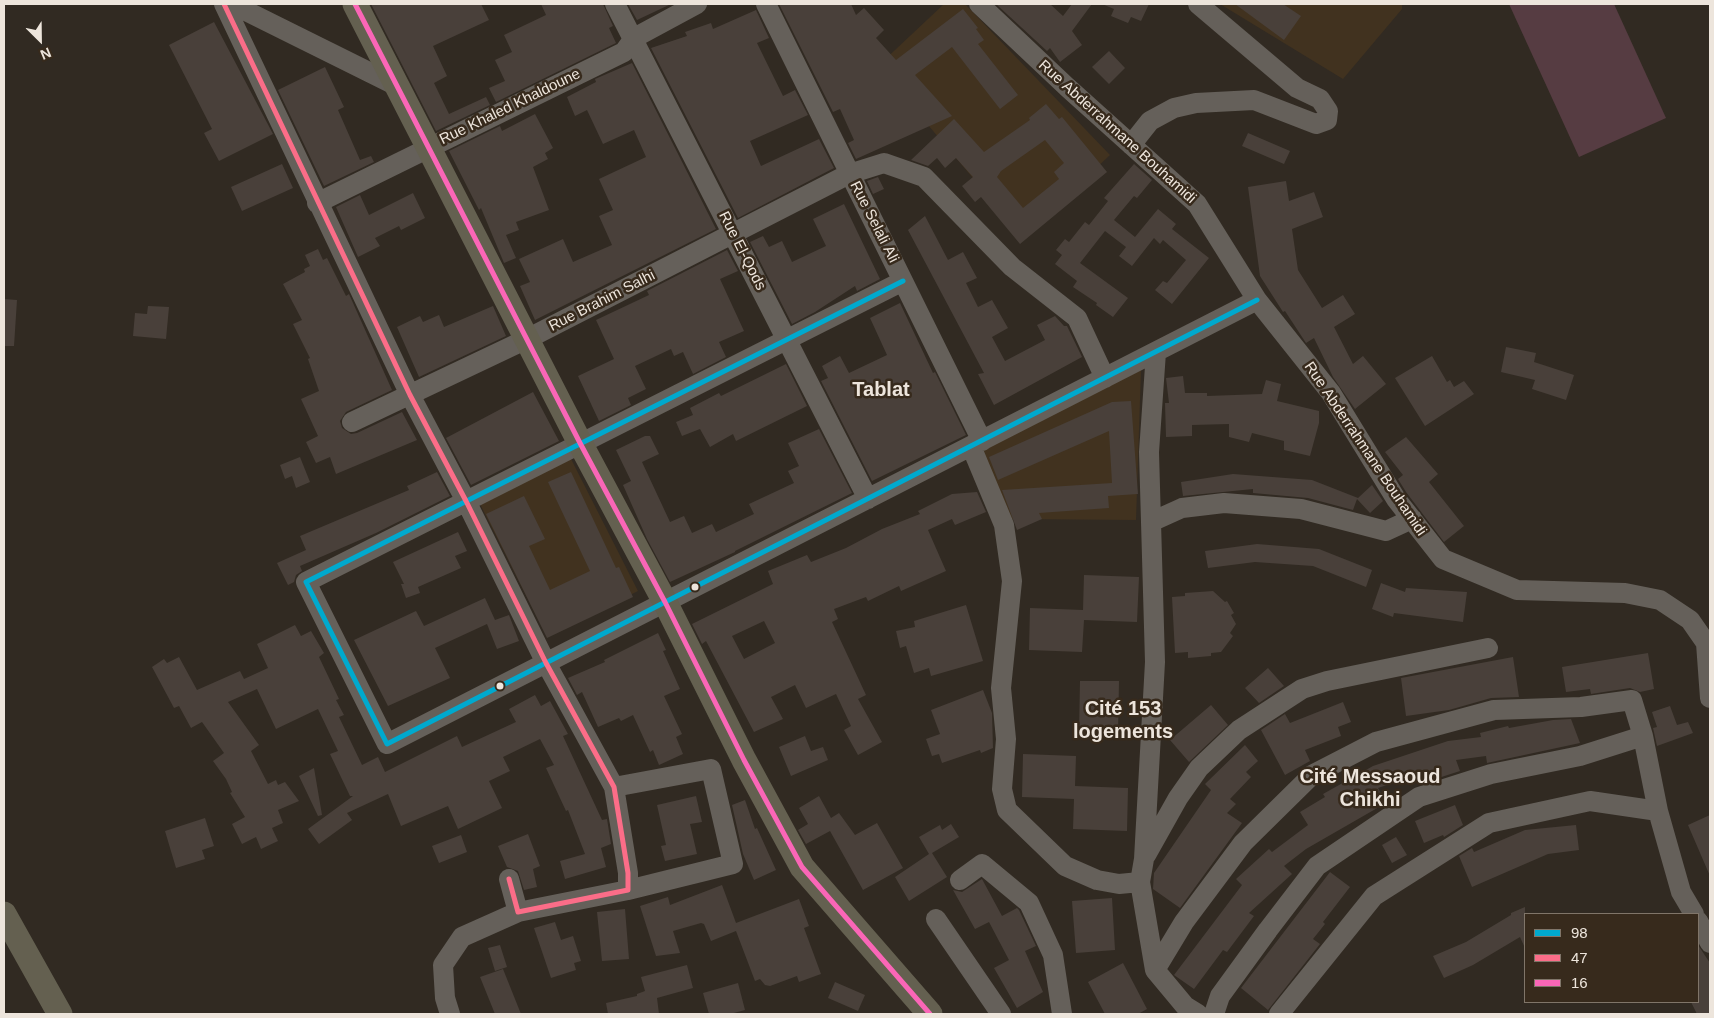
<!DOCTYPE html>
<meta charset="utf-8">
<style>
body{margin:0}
#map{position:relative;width:1714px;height:1018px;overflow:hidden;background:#312a22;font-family:Arial,sans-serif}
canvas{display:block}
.frame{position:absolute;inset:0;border:5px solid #ede5dc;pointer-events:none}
.legend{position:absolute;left:1524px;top:913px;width:175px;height:90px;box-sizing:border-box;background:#372a1c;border:1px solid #807569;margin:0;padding:6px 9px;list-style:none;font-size:15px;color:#ede5dc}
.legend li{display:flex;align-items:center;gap:10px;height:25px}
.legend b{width:25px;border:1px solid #807569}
.north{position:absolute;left:15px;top:15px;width:50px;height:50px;-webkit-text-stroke:4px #372a1c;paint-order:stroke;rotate:157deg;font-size:14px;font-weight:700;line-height:20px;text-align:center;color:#ede5dc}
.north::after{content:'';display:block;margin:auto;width:18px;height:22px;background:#ede5dc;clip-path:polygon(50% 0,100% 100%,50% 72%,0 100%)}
</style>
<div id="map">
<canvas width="1714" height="1018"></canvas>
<div class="frame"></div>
<ul class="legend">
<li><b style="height:6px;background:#00a9ce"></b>98</li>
<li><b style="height:6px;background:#fb6d88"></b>47</li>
<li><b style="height:6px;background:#fa66b7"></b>16</li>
</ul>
<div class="north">N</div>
</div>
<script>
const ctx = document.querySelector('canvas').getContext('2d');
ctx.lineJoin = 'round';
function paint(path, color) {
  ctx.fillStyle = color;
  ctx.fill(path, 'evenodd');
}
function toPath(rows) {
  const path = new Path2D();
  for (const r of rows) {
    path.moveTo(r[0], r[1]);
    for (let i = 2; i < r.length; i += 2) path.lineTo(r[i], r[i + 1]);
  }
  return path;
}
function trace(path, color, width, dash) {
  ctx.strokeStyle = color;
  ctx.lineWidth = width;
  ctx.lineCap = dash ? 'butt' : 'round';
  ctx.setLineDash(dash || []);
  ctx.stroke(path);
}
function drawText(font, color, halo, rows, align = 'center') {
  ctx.font = font + ' Arial,sans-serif';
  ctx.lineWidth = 5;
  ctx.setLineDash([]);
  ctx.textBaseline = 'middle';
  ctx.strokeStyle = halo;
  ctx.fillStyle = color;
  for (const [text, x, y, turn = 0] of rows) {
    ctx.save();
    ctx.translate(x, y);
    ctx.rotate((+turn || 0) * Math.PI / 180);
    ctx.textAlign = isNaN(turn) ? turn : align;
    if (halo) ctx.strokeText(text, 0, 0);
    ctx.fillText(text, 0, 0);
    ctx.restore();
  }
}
const built = toPath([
 [944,4,965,4,1110,155,1023,237,878,66],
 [1220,4,1402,4,1402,9,1343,79],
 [1141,370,1136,520,1012,519,979,447],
 [570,457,638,591,547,637,479,502]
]);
const green = toPath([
 [1509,4,1614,4,1666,118,1579,157]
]);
const building = toPath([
 [371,4,481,4,489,20,433,46,447,76,434,83,449,114,486,97,490,105,436,131],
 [541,4,603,4,613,26,609,28,616,43,496,102,489,88,505,81,495,60,512,52,504,35,546,15],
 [628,4,671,4,637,20],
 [779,4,851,4,856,15,864,8,884,30,876,38,896,60,963,9,978,28,976,29,984,40,978,44,1018,95,1000,109,952,47,915,75,952,116,856,159,848,143,854,140,840,109,833,112],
 [996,4,1050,4,1063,16,1072,4,1092,4,1072,31,1082,45,1060,62,1050,48,1047,51],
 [1102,4,1149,4,1141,21,1131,17,1128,23,1111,16,1114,9],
 [1235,4,1283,4,1301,16,1284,40],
 [756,10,769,38,757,43,783,96,795,90,808,115,750,141,761,166,819,139,834,168,738,218,651,48,687,36,685,32,711,23,713,29],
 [214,22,273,134,219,161,204,133,212,129,169,45],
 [1109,51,1125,68,1109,84,1092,67],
 [632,63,716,229,535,320,520,286,530,282,519,259,563,239,573,262,612,245,599,216,613,210,599,179,646,157,634,130,603,144,587,110,575,116,567,97,596,82,595,79],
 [325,67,344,107,338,110,360,160,371,156,374,162,324,186,278,90],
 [1046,104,1059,119,1062,117,1107,172,1020,244,981,197,975,202,962,186,973,177,956,158,945,168,937,158,928,166,911,160,954,119,984,152,1030,120,1029,118],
 [1045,140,1064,163,1054,172,1059,179,1023,208,997,177,1001,171],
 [535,114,553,148,545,153,548,159,533,167,549,210,516,222,519,230,506,235,516,258,504,263,481,208,479,210,449,151,500,126,502,131],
 [1248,133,1290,151,1284,164,1242,146],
 [282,164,293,188,242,211,231,187],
 [1134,164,1152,180,1137,198,1134,196,1114,220,1135,237,1158,209,1176,224,1172,229,1209,258,1172,304,1155,290,1163,281,1167,283,1186,260,1163,240,1160,244,1154,238,1132,266,1119,256,1126,247,1105,231,1080,263,1128,298,1113,317,1096,305,1097,303,1073,287,1077,281,1055,264,1062,255,1056,250,1065,239,1069,242,1085,222,1089,225,1108,201,1104,198],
 [878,177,884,189,873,194,867,181],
 [1286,181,1289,201,1314,192,1323,217,1292,229,1298,270,1322,308,1343,295,1355,314,1334,327,1353,364,1363,356,1386,384,1355,409,1333,377,1314,338,1306,343,1285,311,1283,312,1260,276,1248,187],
 [413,193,425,218,401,230,399,226,375,238,380,246,358,257,336,207,360,195,369,215],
 [844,204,880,279,857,291,855,286,815,312,792,324,750,242,763,236,769,247,782,241,792,262,826,246,813,219],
 [925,216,948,260,963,252,977,278,966,283,978,307,992,300,1008,328,992,337,1005,361,1045,340,1037,325,1055,316,1064,326,1067,326,1082,357,994,405,978,374,984,373,908,230],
 [318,249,323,260,327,258,346,296,349,294,392,390,346,412,340,421,342,428,351,434,357,433,402,412,417,440,336,474,330,457,316,463,306,442,318,436,301,399,319,391,308,359,310,358,293,324,302,320,283,284,305,272,304,269,310,266,305,255],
 [727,250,738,271,720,279,744,331,719,342,726,357,693,374,683,352,674,356,671,349,635,366,646,389,628,398,631,405,599,421,578,376,614,359,596,320,649,295,647,291],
 [4,299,17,300,14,346,4,346],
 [900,303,933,373,935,372,966,435,872,481,821,381,828,378,822,366,840,356,849,373,887,355,870,318],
 [148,306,169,307,166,339,133,336,135,313,147,314],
 [493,306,506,336,419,377,397,327,420,316,423,322,439,315,444,327],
 [1506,347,1536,353,1534,362,1574,375,1566,400,1532,389,1535,380,1501,372],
 [1432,356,1447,382,1450,380,1454,387,1464,381,1474,394,1425,426,1395,378],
 [786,364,807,406,736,441,733,434,710,447,700,429,682,436,676,422,693,415,690,408,719,393,721,396],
 [1183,376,1185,393,1207,393,1207,396,1262,394,1266,380,1281,384,1277,401,1319,411,1319,423,1310,456,1284,450,1284,441,1252,433,1249,442,1229,437,1229,424,1192,425,1192,436,1166,437,1165,403,1169,403,1166,378],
 [533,392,559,441,471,485,446,438],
 [1131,401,1138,494,1108,496,1109,508,1039,513,1042,519,1017,530,1002,490,1112,483,1109,431,998,480,989,457,1112,402],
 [819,429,852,493,735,551,735,552,670,582,647,539,623,485,631,481,616,450,645,436,650,436,659,454,642,462,670,522,684,516,692,533,712,524,716,532,754,514,749,504,794,483,788,471,799,466,788,443],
 [1406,437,1438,474,1429,482,1464,526,1444,542,1406,492,1398,479,1403,475,1385,452],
 [300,457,310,482,296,488,292,476,285,479,280,465],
 [437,472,450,496,376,533,300,566,302,571,296,575,294,582,288,585,277,563,306,550,300,536,409,490,407,486],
 [571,472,616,568,619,567,633,597,547,638,486,514,524,496,545,539,529,546,550,590,590,571,548,482],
 [1233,474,1312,480,1358,498,1372,485,1383,501,1370,513,1357,499,1353,510,1308,498,1253,493,1253,489,1183,496,1181,482],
 [977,492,986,512,955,525,952,519,928,530,946,571,901,591,899,586,868,601,866,597,834,609,838,619,832,622,866,695,858,699,882,742,858,755,844,730,851,726,836,694,806,708,795,685,771,697,783,719,754,732,706,641,702,644,692,624,773,584,768,571,807,555,811,562,846,548,882,529,920,514,918,511,952,494],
 [764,621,775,643,744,659,732,636],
 [458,532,467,551,455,556,461,568,418,587,420,593,406,598,401,584,404,584,393,562],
 [1257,544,1319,549,1372,570,1366,587,1313,566,1255,562,1208,568,1205,551],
 [1084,575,1139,577,1137,622,1084,620,1082,652,1029,650,1030,608,1083,610],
 [1381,583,1405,592,1406,588,1467,592,1463,622,1394,613,1393,617,1372,609],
 [1213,591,1225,602,1227,601,1234,613,1231,615,1236,624,1230,633,1233,636,1221,652,1211,653,1211,656,1188,658,1188,652,1175,653,1172,597,1185,596,1185,593],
 [485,598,495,620,509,615,519,641,497,649,487,624,435,648,450,678,388,706,354,640,416,611,424,626],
 [966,605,983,661,931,676,929,668,914,673,906,646,900,648,896,631,915,627,914,621],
 [295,625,301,636,311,631,324,653,319,657,339,699,336,700,344,715,339,717,362,765,378,757,385,772,457,736,462,747,516,722,509,709,535,695,541,706,550,701,568,734,563,736,602,820,607,819,611,844,601,848,606,867,565,879,560,861,585,854,568,810,566,811,546,768,554,765,540,739,503,757,510,771,489,781,502,808,458,829,448,806,401,826,388,794,347,813,352,820,319,844,308,829,353,796,350,796,330,754,338,751,318,709,276,729,257,689,228,702,259,745,251,751,268,784,276,780,278,785,285,782,299,801,278,810,283,823,272,828,278,841,261,849,256,837,242,844,232,824,245,817,230,793,232,792,226,779,213,761,224,753,202,722,191,728,179,706,174,708,152,667,164,659,167,663,179,657,197,690,240,671,244,679,268,668,257,644],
 [658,633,666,650,663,651,680,689,664,696,682,734,676,737,683,754,659,765,653,750,650,752,633,715,621,721,619,718,598,727,582,692,577,695,568,678,605,662,604,660],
 [1648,653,1654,689,1640,692,1630,688,1591,694,1590,689,1566,692,1562,667],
 [1513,657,1519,697,1491,698,1449,710,1406,716,1401,678],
 [1268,668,1284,686,1259,703,1245,688],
 [1080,681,1119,681,1118,734,1079,733],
 [983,690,992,713,993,748,981,753,980,750,942,763,939,754,932,756,926,739,940,734,931,710],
 [1343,702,1351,722,1338,727,1341,736,1305,750,1310,761,1285,775,1261,730,1285,714,1290,723],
 [1211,705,1228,725,1189,762,1170,740],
 [1670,706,1677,725,1688,722,1693,733,1657,746,1653,728,1657,727,1652,712],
 [1571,719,1580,743,1487,763,1486,756,1456,760,1460,771,1429,781,1426,772,1378,788,1386,803,1306,849,1284,866,1292,874,1249,913,1254,916,1227,952,1223,950,1194,989,1174,975,1242,885,1236,879,1269,849,1272,852,1308,825,1300,812,1325,797,1323,794,1373,766,1448,741,1481,737,1480,733,1508,726,1509,728,1553,720],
 [805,736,811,751,823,747,828,760,791,776,779,747],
 [1245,745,1258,761,1246,772,1251,777,1230,799,1236,804,1227,813,1242,823,1180,908,1153,889,1154,873,1211,790,1205,784],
 [1023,754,1076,756,1075,786,1128,788,1127,831,1073,829,1074,799,1022,797],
 [314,768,322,815,318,816,299,776],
 [696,796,702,822,690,824,697,854,665,861,661,846,666,845,657,805],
 [819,796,831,818,839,813,855,835,877,823,903,868,863,890,830,831,806,844,798,830,808,824,799,808],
 [745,800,755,829,757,828,776,870,754,880,743,854,732,805],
 [1455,805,1463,825,1444,837,1443,835,1424,843,1415,821],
 [1710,815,1710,876,1688,825],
 [205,818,214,846,202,850,205,859,176,868,165,831],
 [951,824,959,837,932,853,947,877,909,901,895,877,929,854,919,837,940,825,942,830],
 [1576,825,1579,850,1548,854,1472,887,1459,856,1472,848,1474,852,1525,830],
 [528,834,540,866,533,869,537,887,524,890,518,871,507,867,498,846],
 [461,835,467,852,439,863,432,846],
 [1396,837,1407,855,1392,863,1382,845],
 [1330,872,1350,887,1323,922,1325,924,1313,939,1320,944,1268,1010,1241,988],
 [982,879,1002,916,1017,908,1019,910,1036,946,1025,951,1043,992,1017,1008,994,968,1009,960,989,922,975,929,953,890,962,892],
 [722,885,736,923,799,899,809,926,804,928,821,974,799,982,797,976,770,986,765,985,760,979,755,981,736,931,711,941,704,924,701,923,673,931,680,953,656,956,640,906,668,897,670,905],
 [1112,898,1115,950,1076,953,1072,901],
 [1525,907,1525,948,1520,937,1473,965,1444,978,1433,956,1466,942,1511,915,1511,913],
 [625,909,629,959,602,961,597,912],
 [555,922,561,940,573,936,581,961,574,963,576,970,551,978,534,928],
 [500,945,507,967,495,971,488,948],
 [1698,945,1710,963,1710,1014,1697,1014,1691,1002,1698,1002],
 [1123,963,1147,1009,1138,1014,1105,1014,1088,982],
 [687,965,693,988,657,998,659,1014,608,1014,606,1003,637,996,637,994,645,991,641,977],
 [503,969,521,1014,495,1014,480,977],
 [835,982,865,995,858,1011,828,998],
 [738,983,745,1010,730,1014,709,1014,703,993]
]);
const minor = toPath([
 [224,4,410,395,466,501,546,663,614,787,628,873,628,890,518,912,509,879],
 [232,4,395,85],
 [615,4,868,499],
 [766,4,982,441],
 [979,4,1067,87,1197,204,1257,300,1331,393,1396,499,1443,559,1517,590,1625,593,1660,600,1690,620,1706,643,1710,698],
 [1131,145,1150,121,1174,108,1196,103,1254,100,1316,124,1327,120,1328,111,1320,99,1297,88,1198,4],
 [317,203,624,52,634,38,697,4],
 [903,281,306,582,387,744,1257,300],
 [1156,352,1149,452,1155,662,1144,859,1140,882,1155,970,1184,922,1243,843,1312,775,1376,742,1494,710,1581,707,1632,700,1643,736,1580,756,1491,774,1419,797,1317,866,1268,930,1220,996,1214,1014],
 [352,422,527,339,849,174,884,163,924,177,1012,267,1077,318,1105,378],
 [971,446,1004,525,1012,581,1001,688,1006,739,1002,789,1007,810,1065,866,1097,880,1119,884,1140,882],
 [1151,522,1182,508,1224,503,1301,509,1386,531,1412,519],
 [614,787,711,769,733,864,628,890],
 [1658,811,1681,892,1694,914],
 [1146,855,1178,798,1199,768,1239,730,1302,689,1327,681,1488,648],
 [960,880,982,864,1029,903,1053,955,1062,1014],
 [936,919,1001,1014],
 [1698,921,1710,943],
 [1155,970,1185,1006,1198,1014],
 [450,1014,445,998,443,965,462,937,518,912],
 [1279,1014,1374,896,1489,823,1590,801,1658,811,1643,736]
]);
const major = toPath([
 [355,4,580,443,665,602,744,760,802,867,930,1014],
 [4,914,60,1014]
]);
const bus1 = toPath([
 [903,281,306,582,387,744,1257,300]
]);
const bus2 = toPath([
 [224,4,410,395,466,501,546,663,614,787,628,873,628,890,518,912,509,879]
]);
const bus3 = toPath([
 [355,4,580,443,665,602,744,760,802,867,930,1014]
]);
const markers = [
 [695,587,4.5,"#ede5dc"],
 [500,686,4.5,"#ede5dc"]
];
const streetNames = [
 ["Rue Khaled Khaldoune",510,107,-26],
 ["Rue Abderrahmane Bouhamidi",1117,132,42],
 ["Rue Selali Ali",874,222,63],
 ["Rue El-Qods",742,251,63],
 ["Rue Brahim Salhi",602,301,-27],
 ["Rue Abderrahmane Bouhamidi",1365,449,56]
];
const districtNames = [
 ["Tablat",881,390],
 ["Cité 153",1123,709],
 ["logements",1123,732],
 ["Cité Messaoud",1370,777],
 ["Chikhi",1370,800]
];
paint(built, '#41321f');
paint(green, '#563c42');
paint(building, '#49403a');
trace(minor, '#65605a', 20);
trace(major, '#646050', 25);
trace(bus1, '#00a9ce', 5);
trace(bus2, '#fb6d88', 5);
trace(bus3, '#fa66b7', 5);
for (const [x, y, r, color] of markers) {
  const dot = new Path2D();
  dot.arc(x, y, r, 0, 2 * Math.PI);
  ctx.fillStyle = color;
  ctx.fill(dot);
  trace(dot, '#372a1c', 2);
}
drawText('15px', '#ede5dc', '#372a1c', streetNames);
drawText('bold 20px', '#ede5dc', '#372a1c', districtNames);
</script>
